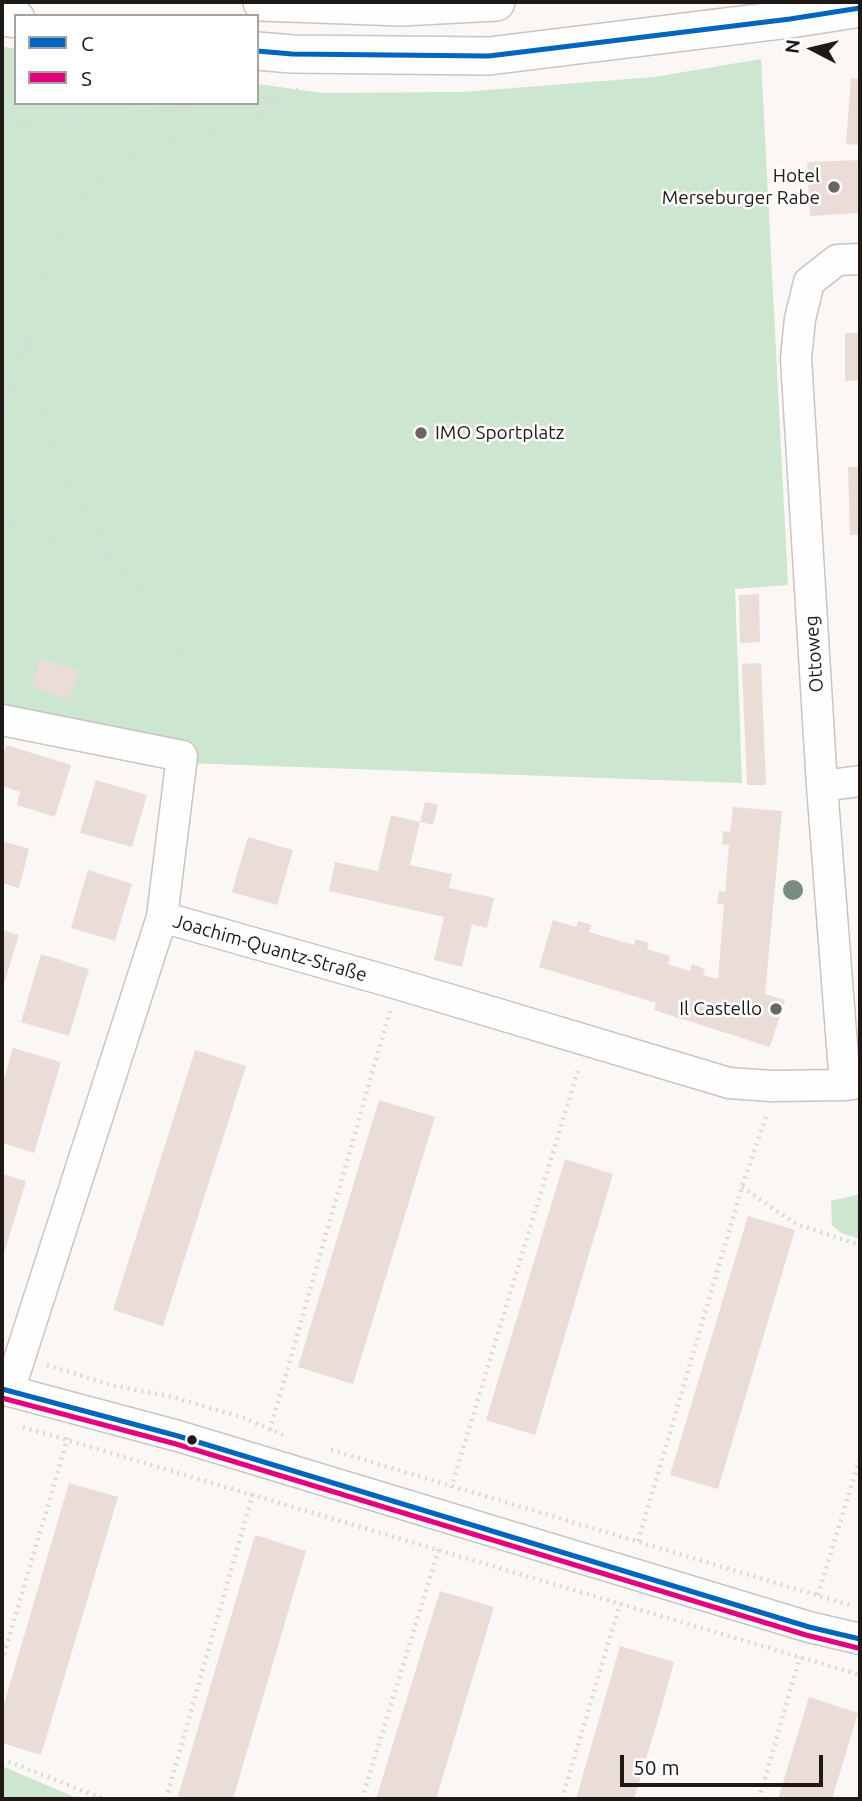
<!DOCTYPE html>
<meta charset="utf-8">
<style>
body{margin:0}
#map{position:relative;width:862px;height:1801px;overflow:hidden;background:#faf7f5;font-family:Ubuntu,sans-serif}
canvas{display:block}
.frame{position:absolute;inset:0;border:4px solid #1f1815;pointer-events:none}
.legend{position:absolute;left:14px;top:14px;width:245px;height:91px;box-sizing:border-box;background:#fff;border:2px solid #a5a3a1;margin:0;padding:9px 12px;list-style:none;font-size:21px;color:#1f1815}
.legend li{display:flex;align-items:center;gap:14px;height:35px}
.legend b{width:35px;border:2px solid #a5a3a1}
.north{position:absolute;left:778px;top:14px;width:70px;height:70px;-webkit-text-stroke:5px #fff;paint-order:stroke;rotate:277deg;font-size:19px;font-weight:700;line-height:28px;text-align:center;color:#1f1815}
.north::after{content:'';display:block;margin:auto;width:24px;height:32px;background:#1f1815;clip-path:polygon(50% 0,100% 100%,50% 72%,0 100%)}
.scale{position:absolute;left:620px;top:1755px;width:203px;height:32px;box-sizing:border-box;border:4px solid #1f1815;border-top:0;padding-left:9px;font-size:21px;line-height:24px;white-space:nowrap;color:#1f1815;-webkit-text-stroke:5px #fff;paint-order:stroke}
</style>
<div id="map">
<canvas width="862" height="1801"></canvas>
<div class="frame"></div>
<ul class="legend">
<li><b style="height:9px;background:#0065bd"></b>C</li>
<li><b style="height:9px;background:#e5007d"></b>S</li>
</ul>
<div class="north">N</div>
<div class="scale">50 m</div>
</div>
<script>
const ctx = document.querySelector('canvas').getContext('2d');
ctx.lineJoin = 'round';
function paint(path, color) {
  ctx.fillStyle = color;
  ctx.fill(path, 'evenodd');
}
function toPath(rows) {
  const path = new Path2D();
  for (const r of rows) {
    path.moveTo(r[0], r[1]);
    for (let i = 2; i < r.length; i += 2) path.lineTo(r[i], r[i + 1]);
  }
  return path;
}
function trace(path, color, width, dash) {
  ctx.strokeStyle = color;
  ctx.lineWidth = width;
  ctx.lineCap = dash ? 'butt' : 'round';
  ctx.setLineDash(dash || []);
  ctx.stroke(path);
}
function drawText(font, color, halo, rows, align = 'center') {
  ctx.font = font + ' Ubuntu,sans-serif';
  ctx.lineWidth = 5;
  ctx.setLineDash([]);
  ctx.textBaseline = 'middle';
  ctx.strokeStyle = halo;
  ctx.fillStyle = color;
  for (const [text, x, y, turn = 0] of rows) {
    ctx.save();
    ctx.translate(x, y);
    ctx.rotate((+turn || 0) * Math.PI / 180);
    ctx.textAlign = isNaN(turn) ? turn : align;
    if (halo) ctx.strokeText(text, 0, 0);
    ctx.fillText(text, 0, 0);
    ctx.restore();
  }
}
const green = toPath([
 [2,46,16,49,16,103,257,103,257,84,323,93,463,92,654,77,761,59,788,585,735,589,742,783,187,763,2,706],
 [860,1194,860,1239,841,1233,832,1225,831,1201],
 [2,1766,79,1799,2,1799]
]);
const building = toPath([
 [851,78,860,79,860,145,846,144],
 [860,160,860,213,810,216,807,162],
 [845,333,860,333,860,380,845,381],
 [848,467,860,467,860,535,850,535],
 [759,594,760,642,740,643,739,595],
 [40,659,78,670,69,699,32,687],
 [761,663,766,785,747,785,742,664],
 [6,745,71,765,55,817,17,805,20,792,2,786,2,760],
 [96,780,147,795,132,847,80,833],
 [425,802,438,805,433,825,420,822],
 [733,807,782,811,765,994,785,1000,770,1047,654,1010,656,1003,539,967,553,920,576,927,578,921,592,925,589,932,634,945,636,939,649,943,647,949,670,956,668,964,690,971,692,964,705,969,703,975,718,979,724,904,717,904,719,891,725,892,729,845,722,844,723,831,730,832],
 [391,815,420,822,410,865,452,874,449,888,494,898,487,928,472,924,462,967,434,960,444,917,329,891,335,862,378,871],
 [248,837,293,850,277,905,232,892],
 [2,841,29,849,19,888,2,883],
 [88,870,132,884,115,941,71,928],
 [2,930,19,935,2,990],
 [41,954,89,969,69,1036,21,1022],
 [13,1048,61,1062,34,1153,2,1143,2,1086],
 [195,1050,246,1066,163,1326,113,1310],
 [379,1100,435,1117,353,1384,298,1367],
 [565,1159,613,1174,535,1435,486,1420],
 [2,1174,26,1181,2,1260],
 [748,1216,795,1230,718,1489,670,1475],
 [69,1483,118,1497,41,1755,2,1743,2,1711],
 [255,1535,306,1551,233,1799,188,1799,178,1796],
 [440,1591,494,1607,436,1799,376,1799],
 [620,1646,674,1662,659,1716,634,1799,576,1799],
 [809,1697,858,1713,832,1799,778,1799]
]);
const path = toPath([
 [257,101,282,98,301,88],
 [2,127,231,103],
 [2,420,27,336],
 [2,520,40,536,113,558],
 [2,686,21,693],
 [194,732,192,690,182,653,162,615,114,558,63,473,42,408,28,336,53,248,77,204,116,163,160,143,259,119,282,98],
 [742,1187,796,1224,860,1245],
 [47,1365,115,1386,169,1396,244,1418,283,1435],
 [23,1427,860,1675],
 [270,1430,390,1011],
 [331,1450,853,1606],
 [451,1488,579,1067],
 [638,1541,742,1187,767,1114],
 [818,1595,860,1458],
 [2,1661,68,1437],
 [2,1759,104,1799],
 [166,1799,253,1493],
 [362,1799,439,1548],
 [562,1799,620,1604],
 [759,1799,800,1657]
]);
const minor = toPath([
 [2,720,182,756,162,917],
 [822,786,860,781],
 [845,1085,822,786,796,358,800,319,809,282,837,260,860,259],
 [2,1389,178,1436,809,1627,860,1639],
 [9,1391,162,917,398,984,729,1083,771,1086,845,1085,860,1083]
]);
const major = toPath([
 [262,2,401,7,496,2],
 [2,17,16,19],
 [257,51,292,54,489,56,790,19,860,8]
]);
const bus1 = toPath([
 [257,51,292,54,489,56,790,19,860,8],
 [2,1389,178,1436,809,1627,860,1639]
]);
const bus2 = toPath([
 [2,1398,176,1444,806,1635,858,1648]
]);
const trees = [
 [793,890]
];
const markers = [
 [834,187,7,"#6c6663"],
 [421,433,7,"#6c6663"],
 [776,1009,7,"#6c6663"],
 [192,1440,6,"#1f1815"]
];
const poiNames = [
 ["Hotel",820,176],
 ["Merseburger Rabe",820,198],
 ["IMO Sportplatz",435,433,"left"],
 ["Il Castello",762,1009]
];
const streetNames = [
 ["Ottoweg",814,654,-94],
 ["Joachim-Quantz-Straße",270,948,16]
];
paint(green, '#cce6cf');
paint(building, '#eaddd7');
trace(minor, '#cac5c2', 33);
trace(major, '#cac5c2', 40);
trace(path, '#dbd9d8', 4.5, [2, 5]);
trace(minor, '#fefefe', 30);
trace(major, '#fefefe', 37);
trace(bus1, '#0065bd', 5);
trace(bus2, '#e5007d', 5);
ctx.fillStyle = '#788d7d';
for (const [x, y] of trees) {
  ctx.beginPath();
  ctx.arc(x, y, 10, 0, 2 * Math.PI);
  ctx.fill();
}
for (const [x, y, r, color] of markers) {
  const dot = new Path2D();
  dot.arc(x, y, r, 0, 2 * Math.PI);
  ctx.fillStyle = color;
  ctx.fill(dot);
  trace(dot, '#fff', 2.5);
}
drawText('19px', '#1f1815', '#fff', poiNames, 'right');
drawText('19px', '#1f1815', '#fff', streetNames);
</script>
